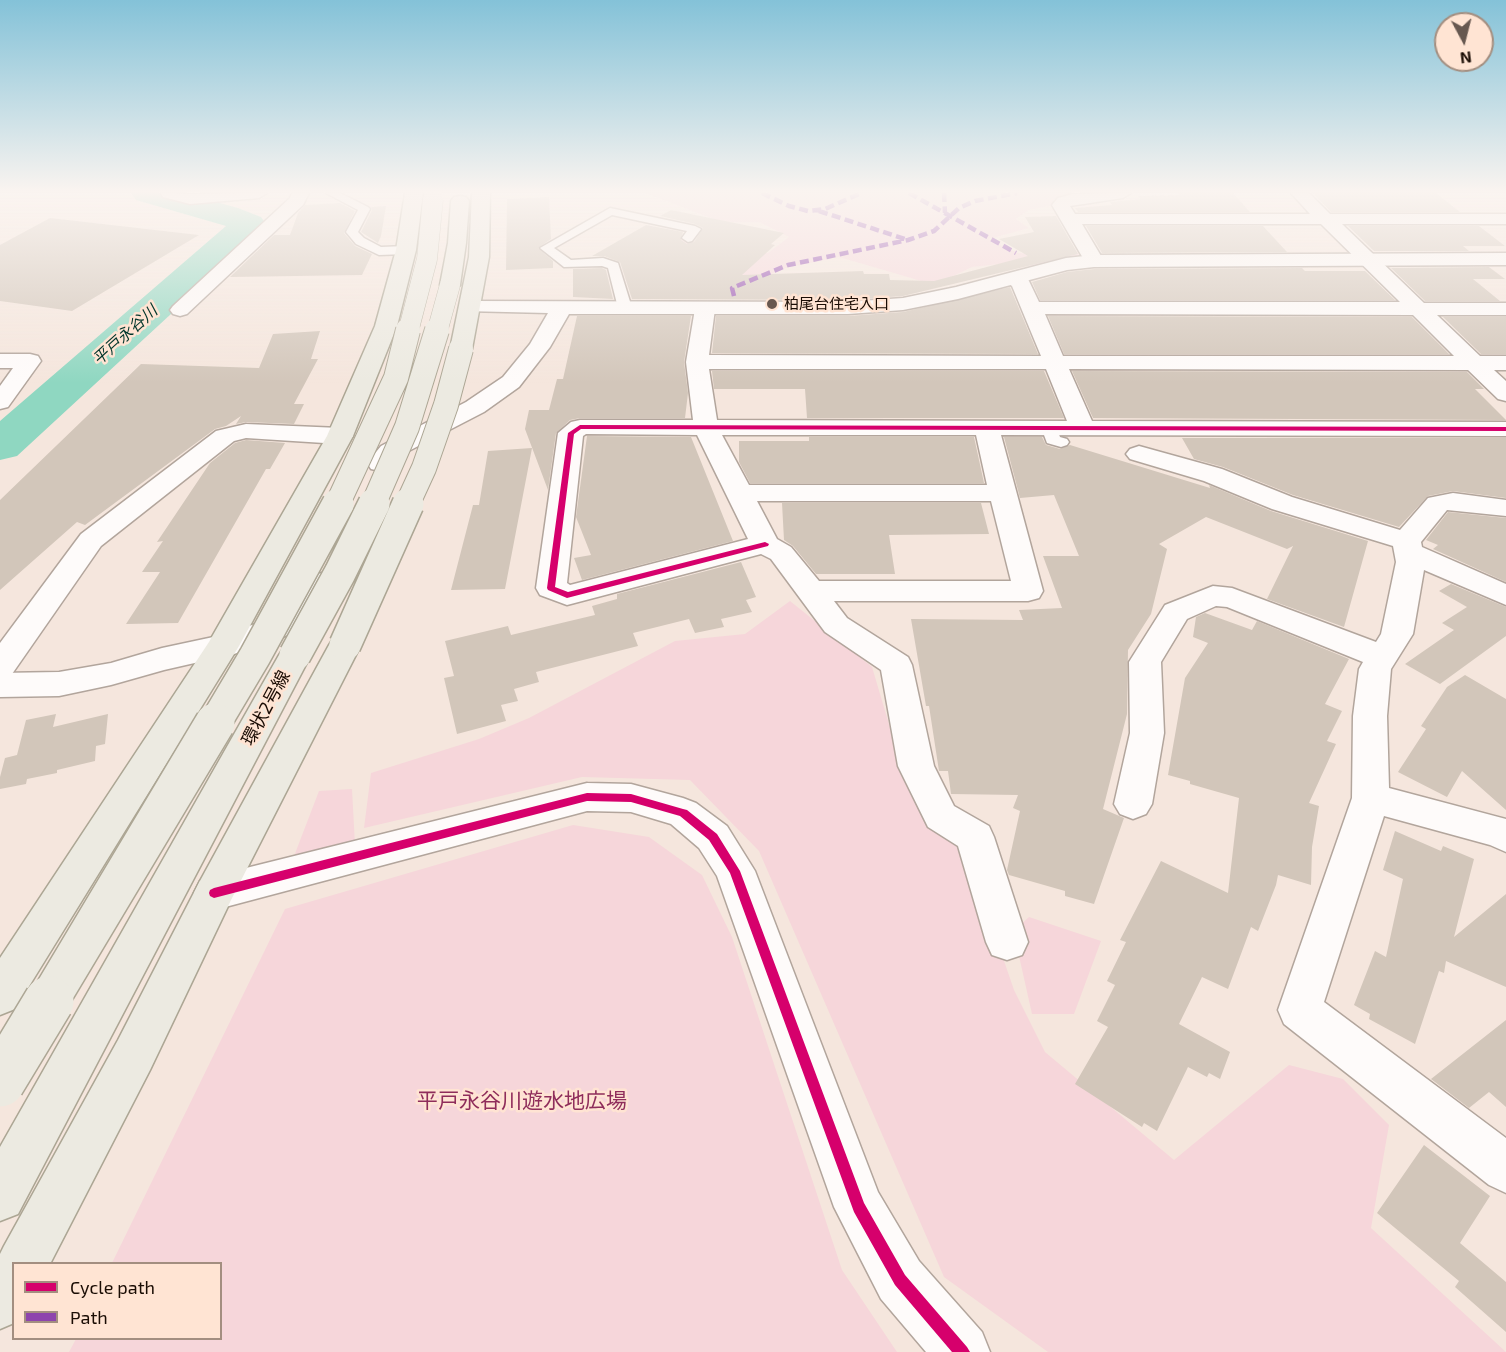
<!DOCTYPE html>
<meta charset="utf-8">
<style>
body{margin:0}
#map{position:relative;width:1506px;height:1352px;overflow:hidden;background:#f5e6dd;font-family:"Exo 2",sans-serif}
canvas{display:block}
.legend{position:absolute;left:12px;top:1262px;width:210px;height:78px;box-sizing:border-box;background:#ffe4d3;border:2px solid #a38e80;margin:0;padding:8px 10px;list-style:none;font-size:18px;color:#1a0c04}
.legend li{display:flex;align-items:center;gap:12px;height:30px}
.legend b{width:30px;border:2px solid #a38e80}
.north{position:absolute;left:1434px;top:12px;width:60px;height:60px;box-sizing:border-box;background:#ffe4d3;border:2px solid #a38e80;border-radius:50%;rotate:173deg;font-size:16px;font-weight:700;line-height:24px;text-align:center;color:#1a0c04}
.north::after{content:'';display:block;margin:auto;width:21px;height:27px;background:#675850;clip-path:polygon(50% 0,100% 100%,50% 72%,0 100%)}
</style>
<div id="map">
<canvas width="1506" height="1352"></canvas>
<ul class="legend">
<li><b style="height:8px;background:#d6006c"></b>Cycle path</li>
<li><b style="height:8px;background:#8e44ad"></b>Path</li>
</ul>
<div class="north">N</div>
</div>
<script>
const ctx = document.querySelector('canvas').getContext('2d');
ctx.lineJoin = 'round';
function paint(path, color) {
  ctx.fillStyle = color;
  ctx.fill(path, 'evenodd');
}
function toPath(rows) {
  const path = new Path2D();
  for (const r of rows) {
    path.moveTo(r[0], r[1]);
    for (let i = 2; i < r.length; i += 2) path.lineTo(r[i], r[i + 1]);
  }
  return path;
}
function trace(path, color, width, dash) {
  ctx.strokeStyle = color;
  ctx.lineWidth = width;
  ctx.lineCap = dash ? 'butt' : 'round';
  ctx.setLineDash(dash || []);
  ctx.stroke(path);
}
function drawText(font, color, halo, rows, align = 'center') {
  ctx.font = font + ' "Exo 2","Noto Sans JP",sans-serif';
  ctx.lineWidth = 5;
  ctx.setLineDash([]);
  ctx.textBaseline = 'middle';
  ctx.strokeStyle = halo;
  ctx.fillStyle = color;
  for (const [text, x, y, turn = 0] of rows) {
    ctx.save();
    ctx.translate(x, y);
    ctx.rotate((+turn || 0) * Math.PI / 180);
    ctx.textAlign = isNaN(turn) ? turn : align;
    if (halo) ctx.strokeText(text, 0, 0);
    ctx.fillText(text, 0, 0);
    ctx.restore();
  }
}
const green = toPath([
 [645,193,1065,193,1086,194,1055,199,1050,206,1029,210,1016,219,1029,228,989,239,1018,253,1040,254,1075,249,1079,255,1073,258,1033,267,1019,262,972,267,935,285,839,257,786,268,729,292,677,239,768,253,789,237,759,222,721,222],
 [790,601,872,667,905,778,964,844,1014,990,1045,1052,1174,1160,1289,1065,1343,1079,1389,1125,1371,1228,1506,1352,1048,1352,944,1277,759,851,690,780,582,777,364,828,371,773,479,739,529,718,675,641,745,634],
 [352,789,355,845,291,864,319,791],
 [573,825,649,837,702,875,732,937,842,1270,897,1352,69,1352,76,1339,220,1338,220,1264,112,1263,285,909],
 [1029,917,1101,941,1074,1014,1032,1014,1017,947,1018,927]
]);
const river = toPath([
 [131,193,184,193,238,208,261,217,266,224,261,231,17,456,0,460,0,421,226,226,136,200,131,193]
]);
const building = toPath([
 [1178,193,1233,193,1250,212,1078,212,1075,208,1112,205,1110,202,1140,199,1138,196,1180,195],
 [1313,193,1436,193,1460,212,1331,212],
 [549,197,551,239,538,248,553,261,553,268,506,270,507,199],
 [340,203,355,211,344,233,355,246,372,254,362,275,230,277,274,235,290,235,298,213,305,205],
 [386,206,381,236,378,243,361,232,372,210,371,207],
 [671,210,784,233,771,244,775,245,742,275,863,271,864,274,889,274,890,280,934,281,1028,256,999,239,1034,232,1025,217,1056,216,1078,254,903,296,848,300,632,299,620,262,604,256,592,256,646,225,683,232,681,240,687,244,694,242,703,228,695,224,660,216],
 [50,218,199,235,72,311,0,301,0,245],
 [1086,226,1263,226,1287,252,1102,253],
 [1348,226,1479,226,1505,246,1463,246,1469,251,1374,251],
 [1489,267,1505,279,1473,279,1500,301,1425,301,1391,268],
 [602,268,606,270,613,299,573,297,573,269],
 [1302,268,1305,271,1365,271,1395,300,1040,300,1032,282,1067,272,1094,269],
 [1010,287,1038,354,712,353,716,316,848,316,903,312],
 [577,316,691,316,684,362,688,393,685,418,580,418,570,420,556,433,548,490,525,429,529,410,549,410,557,379,563,379],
 [1048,316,1412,317,1449,354,1064,354],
 [1443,317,1506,317,1506,354,1481,354],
 [320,331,311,359,318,359,294,404,304,404,294,424,246,422,236,424,241,416,226,426,215,429,85,525,77,522,0,590,0,500,141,364,259,368,273,334],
 [712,371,1044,371,1064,418,807,418,805,389,714,389],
 [1072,371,1467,372,1484,389,1475,389,1506,420,1093,418],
 [587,436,691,437,733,541,582,580,574,558,591,555,576,517],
 [809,437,974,437,984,483,750,483,739,462,739,441,809,441],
 [1004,437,1042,437,1046,445,1060,449,1070,445,1210,488,1209,485,1271,511,1368,541,1344,627,1267,599,1293,546,1287,549,1206,517,1159,544,1167,549,1151,614,1128,650,1127,714,1103,809,1124,818,1094,904,1065,896,1065,891,1009,875,1007,870,1020,811,1013,808,1018,795,951,794,948,771,939,771,929,706,926,706,911,619,1023,620,1019,610,1062,608,1043,556,1079,556,1054,495,1020,498],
 [1182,438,1506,438,1506,498,1453,491,1428,496,1399,527,1293,495,1223,467,1194,459],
 [246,440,285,443,270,469,266,469,178,623,126,624,160,572,142,572,163,541,157,542,210,463,235,443],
 [532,448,505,589,451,590,473,505,479,505,488,451],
 [782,503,981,503,989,534,889,535,895,574,816,574,793,546,784,540],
 [1448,512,1506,518,1506,582,1433,549,1438,545,1426,540],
 [741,562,756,597,746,600,752,612,721,619,724,627,695,633,689,619,633,633,638,646,536,672,539,682,514,689,518,701,501,705,506,721,457,734,444,678,454,676,445,641,508,626,511,635,595,615,592,606,617,599,617,594],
 [1451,584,1506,607,1506,636,1440,684,1405,664,1454,630,1442,623,1467,607,1439,591],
 [1205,613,1252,630,1257,621,1349,659,1325,704,1342,711,1327,741,1336,744,1309,803,1319,806,1312,847,1311,885,1278,875,1276,885,1258,931,1251,927,1228,989,1202,977,1179,1024,1230,1052,1220,1079,1209,1073,1207,1077,1188,1067,1157,1131,1144,1123,1142,1127,1075,1084,1108,1027,1097,1021,1115,985,1107,981,1126,942,1120,940,1161,861,1228,893,1239,798,1190,784,1190,781,1168,775,1185,678,1208,643,1193,637,1196,617],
 [1465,675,1506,699,1506,810,1462,771,1447,797,1398,772,1426,729,1421,726,1447,687],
 [56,714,53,727,108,714,105,744,96,746,95,761,57,770,57,773,27,779,26,784,0,789,0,777,5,758,17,755,26,720],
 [1395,831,1441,851,1443,846,1474,859,1454,937,1506,894,1506,987,1446,961,1444,973,1439,971,1415,1044,1369,1019,1370,1014,1354,1005,1375,951,1386,957,1403,879,1383,870],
 [1506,1020,1506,1107,1489,1092,1469,1108,1431,1079],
 [1424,1145,1490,1196,1460,1243,1506,1282,1506,1332,1455,1287,1459,1281,1377,1213]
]);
const service = toPath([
 [326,193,340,193,368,207,370,209,358,232,364,238,381,247,406,246,412,250,406,254,379,255,356,244,346,232,358,210,326,193],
 [610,208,695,226,701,229,692,241,688,242,682,238,687,231,612,215,554,248,571,260,603,258,618,263,632,308,625,312,618,308,608,268,602,266,564,267,540,248,610,208],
 [1049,422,1055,424,1060,437,1067,439,1069,442,1067,445,1061,447,1047,443,1041,427,1049,422]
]);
const minor = toPath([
 [161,193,191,194,267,193,259,198,190,204,163,197,161,193],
 [292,193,309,193,303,205,187,314,180,316,173,314,170,310,173,306,290,198,292,193],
 [1131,193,1123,198,1070,206,1075,214,1310,214,1291,193,1309,193,1330,214,1506,214,1506,224,1342,224,1424,303,1506,303,1506,315,1437,315,1480,356,1506,356,1506,370,1494,370,1506,381,1506,401,1498,399,1468,370,1069,369,1092,421,1506,422,1506,436,1001,435,1043,591,1039,598,1028,601,834,601,847,618,908,657,912,665,934,766,954,806,989,826,994,837,1028,942,1022,955,1007,960,992,955,986,942,958,846,928,827,898,766,881,670,825,632,771,559,761,554,567,605,540,595,536,588,558,433,571,422,580,420,693,420,686,362,695,309,698,305,705,303,712,305,715,309,709,355,1041,356,1012,286,1003,279,1006,275,1013,273,1028,279,1039,302,1400,302,1321,224,1082,224,1104,261,1101,265,1087,265,1052,205,1058,198,1073,194,1131,193],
 [1045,314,1413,315,1454,356,1063,356,1045,314],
 [709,369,1046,369,1067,421,717,420,709,369],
 [586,434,697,435,748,539,570,585,567,583,583,436,586,434],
 [722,435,976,435,987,485,749,485,722,435],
 [757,501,991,501,1011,581,819,581,791,547,777,539,757,501],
 [0,354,30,354,38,356,41,361,8,407,0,409,0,386,13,368,0,368,0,354],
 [246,424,340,428,349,431,353,436,349,441,340,444,246,438,234,441,101,546,12,674,0,677,0,643,81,534,216,431,246,424],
 [1139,446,1222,469,1292,497,1400,530,1428,498,1453,493,1506,500,1506,516,1447,510,1421,542,1422,547,1506,584,1506,605,1424,570,1413,634,1391,669,1387,716,1389,788,1506,819,1506,852,1490,845,1384,816,1324,1002,1506,1138,1506,1193,1489,1185,1284,1024,1278,1010,1352,798,1353,716,1359,669,1363,662,1227,607,1216,606,1187,619,1161,662,1164,733,1152,804,1146,814,1133,819,1120,814,1114,804,1130,733,1129,662,1165,605,1213,586,1232,588,1376,642,1381,634,1396,562,1393,546,1272,509,1204,481,1130,459,1126,454,1130,449,1139,446],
 [587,783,631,784,683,798,696,803,727,826,755,871,878,1192,919,1261,982,1332,990,1352,926,1352,881,1299,834,1207,717,876,699,848,671,824,631,812,587,811,214,910,200,905,194,893,200,881,214,876,587,783]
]);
const tertiary = toPath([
 [1506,253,1506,265,1094,267,1067,270,958,299,903,310,848,314,569,314,550,347,519,387,484,412,399,456,389,469,380,471,371,469,367,463,381,446,466,402,503,377,530,344,548,313,464,311,461,307,464,303,471,301,848,302,903,298,956,287,1066,258,1094,255,1506,253],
 [322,573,333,575,337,582,321,615,305,629,234,654,164,670,111,685,59,696,0,697,0,673,59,672,111,663,162,648,218,636,283,615,297,603,311,575,322,573]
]);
const primary = toPath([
 [405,193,423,193,416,250,397,326,353,436,239,646,15,1009,0,1015,0,958,209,642,327,436,375,326,396,250,405,193],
 [472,193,490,193,489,257,472,349,469,354,461,356,453,354,450,349,469,257,472,193],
 [460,196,466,197,469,201,466,243,460,285,457,289,450,291,443,289,440,285,448,243,451,201,454,197,460,196],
 [345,634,356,637,361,645,231,900,150,1070,50,1264,14,1264,14,1323,0,1329,0,1254,4,1246,118,1040,200,881,329,645,334,637,345,634],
 [295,644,306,647,311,655,18,1214,0,1221,0,1147,279,655,284,647,295,644]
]);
const primaryBridgeFar4 = toPath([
 [408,332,427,259,433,199],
 [437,332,450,285]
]);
const primaryBridgeFar3 = toPath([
 [337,505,396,378,408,330],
 [373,505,407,427,437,330],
 [407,505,424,468,446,405,461,349]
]);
const primaryBridgeFar2 = toPath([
 [345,645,408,504],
 [295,655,340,573,374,504],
 [214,725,255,656,338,504]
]);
const primaryBridgeFar1 = toPath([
 [48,1002,215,723]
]);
const primaryBridge = toPath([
 [0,1082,49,1001]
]);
const quiet = toPath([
 [762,193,789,206,808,211,825,209,859,194],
 [909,193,1016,253],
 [944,193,945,213],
 [819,211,908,240],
 [734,296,732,288,788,265,908,240,934,231,959,208,975,201,1017,193]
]);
const cycleway = toPath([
 [580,425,1506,427,1506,431,581,429,574,434,555,587,568,592,765,542,769,544,768,546,567,598,548,590,547,588,568,433,580,425],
 [587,793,631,794,683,809,687,810,717,834,740,871,864,1203,905,1275,967,1347,970,1352,952,1352,895,1285,854,1212,730,873,709,840,680,816,631,802,587,801,214,898,210,896,209,893,210,890,214,888,587,793]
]);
const markers = [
 [772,304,6,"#675850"]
];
const farPoinames = [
 ["柏尾台住宅入口",784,304]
];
const farWaternames = [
 ["平戸永谷川",125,335,-42]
];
const streetNames = [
 ["環状2号線",266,708,-62]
];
const nearParknames = [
 ["平戸永谷川遊水地広場",522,1101]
];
paint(green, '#f6d6da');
paint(river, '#8fd7c1');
paint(building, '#d2c6ba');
trace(service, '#b2a59c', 3);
trace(minor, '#b2a59c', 3);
trace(tertiary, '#b2a59c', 3);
trace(primary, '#aca694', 3);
paint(service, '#fefbfa');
paint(minor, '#fefbfa');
paint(tertiary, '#fefbfa');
paint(primary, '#eceae1');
trace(primaryBridgeFar4, '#aca694', 21, []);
trace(primaryBridgeFar3, '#aca694', 26, []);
trace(primaryBridgeFar2, '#aca694', 34, []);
trace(primaryBridgeFar1, '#aca694', 42, []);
trace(primaryBridge, '#aca694', 52, []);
trace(primaryBridgeFar4, '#eceae1', 20);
trace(primaryBridgeFar3, '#eceae1', 24);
trace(primaryBridgeFar2, '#eceae1', 31);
trace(primaryBridgeFar1, '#eceae1', 39);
trace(primaryBridge, '#eceae1', 49);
trace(quiet, '#8e44ad', 4.5, [9, 4.5]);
paint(cycleway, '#d6006c');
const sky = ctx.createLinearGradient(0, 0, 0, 383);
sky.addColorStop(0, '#84c2d8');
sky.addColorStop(0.5, '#faf4f0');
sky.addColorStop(1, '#faf4f000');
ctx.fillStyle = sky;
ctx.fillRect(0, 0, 1506, 383);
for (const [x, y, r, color] of markers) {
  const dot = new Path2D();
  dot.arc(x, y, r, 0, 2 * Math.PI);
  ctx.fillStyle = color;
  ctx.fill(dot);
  trace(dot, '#ffe4d3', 2);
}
drawText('15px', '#1a0c04', '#ffe4d3', farPoinames, 'left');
drawText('italic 16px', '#00352b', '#ffe4d3', farWaternames);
drawText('18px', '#1a0c04', '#ffe4d3', streetNames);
drawText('21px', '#8f2d5b', '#ffe4d3', nearParknames);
</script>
